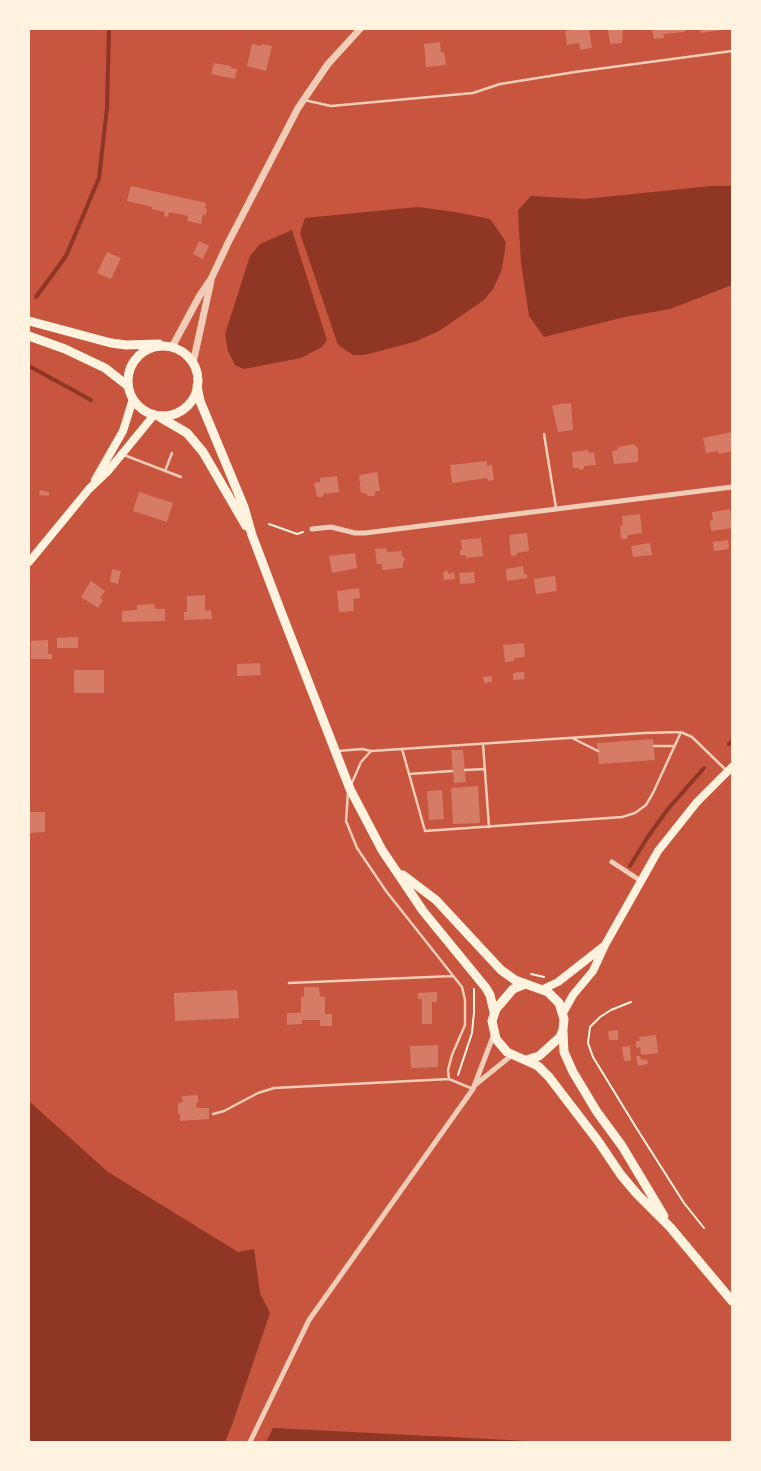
<!DOCTYPE html>
<style>
body{margin:0}
#map{position:relative;width:761px;height:1471px;overflow:hidden;background:#c8553d;font-family:"PT Sans",sans-serif}
canvas{display:block}
.frame{position:absolute;inset:0;border:30px solid #fff3e0;pointer-events:none}
</style>
<div id="map">
<canvas width="761" height="1471"></canvas>
<div class="frame"></div>
</div>
<script>
const ctx = document.querySelector('canvas').getContext('2d');
ctx.lineJoin = 'round';
function paint(path, color) {
  ctx.fillStyle = color;
  ctx.fill(path, 'evenodd');
}
function toPath(rows) {
  const path = new Path2D();
  for (const r of rows) {
    if (r.length === 3) {
      path.moveTo(r[0] + r[2], r[1]);
      path.arc(r[0], r[1], r[2], 0, 2 * Math.PI);
      continue;
    }
    path.moveTo(r[0], r[1]);
    for (let i = 2; i < r.length; i += 2) path.lineTo(r[i], r[i + 1]);
  }
  return path;
}
function trace(path, color, width, dash) {
  ctx.strokeStyle = color;
  ctx.lineWidth = width;
  ctx.lineCap = dash ? 'butt' : 'round';
  ctx.setLineDash(dash || []);
  ctx.stroke(path);
}
const water = toPath([
 [711,186,732,186,732,285,670,309,625,317,544,337,529,316,521,263,518,210,531,196,585,199],
 [418,207,455,212,490,219,506,242,502,269,493,289,484,300,439,331,414,342,364,355,353,355,338,345,300,233,305,218],
 [292,230,327,340,322,347,301,358,244,369,235,365,228,351,225,334,250,256,260,244],
 [29,1101,108,1172,238,1252,254,1249,260,1293,270,1313,232,1425,225,1442,33,1442,29,1438],
 [273,1428,548,1442,266,1442]
]);
const stream = toPath([
 [36,297,66,256,99,178,107,108,109,29],
 [29,366,91,400],
 [729,744,732,741],
 [630,866,647,838,668,809,704,768]
]);
const building = toPath([
 [577,29,589,29,592,48,580,50,579,43,567,45,565,31],
 [608,29,623,29,622,43,610,44],
 [652,29,685,29,685,32,663,34,664,38,654,39],
 [700,29,722,29,722,30,701,33],
 [440,42,441,53,444,52,446,65,426,67,424,44],
 [252,44,261,46,262,44,272,46,266,71,247,66],
 [214,63,231,66,231,68,237,69,235,79,211,74],
 [131,186,206,203,205,208,207,209,206,215,203,214,201,224,187,221,188,216,169,212,168,217,164,216,165,212,152,209,152,207,127,201],
 [199,241,209,246,203,259,193,254],
 [107,252,121,258,111,279,97,273],
 [564,403,565,404,571,403,573,430,558,432,552,406],
 [732,432,732,451,719,454,718,451,706,453,703,438],
 [634,444,638,448,638,462,614,464,612,451,618,450,618,447],
 [588,450,589,453,594,452,596,465,584,466,584,469,579,470,579,468,573,468,572,452],
 [487,461,487,466,492,465,494,480,488,481,487,478,452,483,450,465],
 [377,472,380,491,376,491,374,496,368,496,365,493,361,493,359,475],
 [337,476,339,492,323,494,323,497,317,497,314,483,320,482,320,478],
 [40,490,49,492,49,496,39,495],
 [139,492,173,503,167,522,133,511],
 [730,509,732,528,711,531,710,521,713,520,712,512],
 [640,514,642,533,628,535,627,539,621,539,620,526,623,525,622,516],
 [527,533,529,551,517,553,517,555,511,556,509,535],
 [481,538,483,556,466,558,465,555,460,555,460,550,462,550,461,540],
 [728,540,729,549,714,551,713,542],
 [650,543,652,555,633,557,631,546],
 [386,548,387,552,402,551,402,556,405,558,405,560,403,562,403,568,382,570,382,564,377,564,375,549],
 [355,553,357,568,332,573,329,556],
 [523,566,524,574,527,574,527,578,507,581,506,569],
 [112,569,121,571,118,584,110,582],
 [448,571,448,574,454,572,455,579,444,580,443,572],
 [474,572,475,583,460,584,459,573],
 [555,576,557,591,536,594,534,579],
 [91,581,105,591,100,598,103,600,98,608,81,597],
 [359,588,360,598,353,599,354,611,339,612,337,591],
 [205,595,205,611,211,610,212,619,184,620,184,612,187,612,187,596],
 [154,604,155,609,165,609,165,621,122,622,122,611,137,610,137,605],
 [78,637,78,648,57,648,57,638],
 [48,640,48,654,52,654,52,659,31,659,31,641],
 [524,643,525,657,514,658,514,661,505,662,503,645],
 [260,663,261,675,237,676,237,664],
 [74,670,104,670,104,693,74,693],
 [524,672,525,679,513,680,513,673],
 [492,676,492,682,484,683,483,677],
 [653,739,655,760,599,764,597,743],
 [451,750,463,750,466,782,454,783],
 [478,786,480,823,453,824,451,788],
 [442,790,444,819,429,820,427,791],
 [30,812,45,812,45,832,30,833],
 [304,987,319,987,320,997,325,997,325,1014,332,1014,332,1026,320,1026,320,1020,302,1020,302,1024,287,1025,287,1013,301,1013,301,997,304,997],
 [237,990,239,1018,175,1021,174,993],
 [437,992,437,1002,432,1002,432,1024,422,1024,422,999,418,999,418,993],
 [618,1030,618,1040,609,1040,608,1031],
 [656,1035,658,1053,641,1055,640,1047,636,1048,636,1041,640,1041,639,1037],
 [438,1045,438,1067,411,1068,410,1046],
 [630,1046,631,1061,624,1061,622,1047],
 [636,1056,640,1056,641,1060,647,1059,648,1064,638,1066],
 [198,1095,198,1103,196,1103,196,1106,198,1108,209,1108,209,1119,180,1121,180,1114,178,1114,178,1103,183,1102,182,1096]
]);
const path = toPath([
 [269,524,297,534,303,532],
 [531,974,544,977],
 [631,1002,611,1010,600,1017,590,1027,588,1043,593,1057,637,1129,684,1203,704,1228],
 [458,1075,472,1033,474,1012,474,989]
]);
const service = toPath([
 [304,100,331,106,473,93,500,84,575,72,732,51],
 [544,434,556,508],
 [124,455,181,477],
 [165,471,172,453],
 [572,738,598,751],
 [483,744,489,827],
 [654,746,675,746],
 [402,749,425,831,622,817,635,813,646,805,653,793,681,732],
 [338,751,362,749,371,751,644,733,681,732,692,737,727,771],
 [465,770,485,769],
 [409,774,452,771],
 [351,785,361,762,371,751],
 [348,792,346,821,357,848,386,891,462,987,465,1000,465,1025,452,1055,448,1070,449,1079],
 [289,983,453,976],
 [213,1114,224,1111,258,1093,274,1088,449,1079,473,1089]
]);
const minor = toPath([
 [312,529,331,527,355,533,365,533,732,487],
 [612,862,641,881],
 [475,1085,512,1055],
 [250,1442,309,1320,473,1089,494,1034]
]);
const tertiary = toPath([
 [172,347,200,295,211,279,228,243,298,108,328,64,360,29],
 [193,363,211,281]
]);
const secondary = toPath([
 [95,480,123,431,133,399],
 [29,562,89,489,108,471,154,415],
 [543,989,558,982,604,946],
 [563,1013,573,995,593,971,605,945,658,851,697,802,732,767]
]);
const primary = toPath([
 [29,321,111,343,126,345,159,344],
 [29,336,65,349,105,368,128,386],
 [163,381,35],
 [197,386,200,401,244,507,252,535,280,609,350,789,382,850,423,911,486,988,490,995,494,1012],
 [158,416,187,433,203,452,246,526],
 [403,875,436,900,501,970,515,980,548,992,559,1003,564,1019,563,1030,560,1037,539,1056,526,1060],
 [525,984,513,989,496,1009,492,1021,496,1039,507,1052,538,1066,549,1077,598,1141,621,1175,637,1194,670,1227,732,1301],
 [563,1032,564,1052,573,1072,597,1112,622,1146,664,1216]
]);
paint(water, '#8f3625');
trace(stream, '#8f3625', 4);
paint(building, '#d67c66');
trace(path, '#fff3e0', 2);
trace(service, '#f1ccb7', 2.5);
trace(minor, '#f1ccb7', 5);
trace(tertiary, '#f1ccb7', 7);
trace(secondary, '#fff3e0', 8);
trace(primary, '#fff3e0', 9);
</script>
